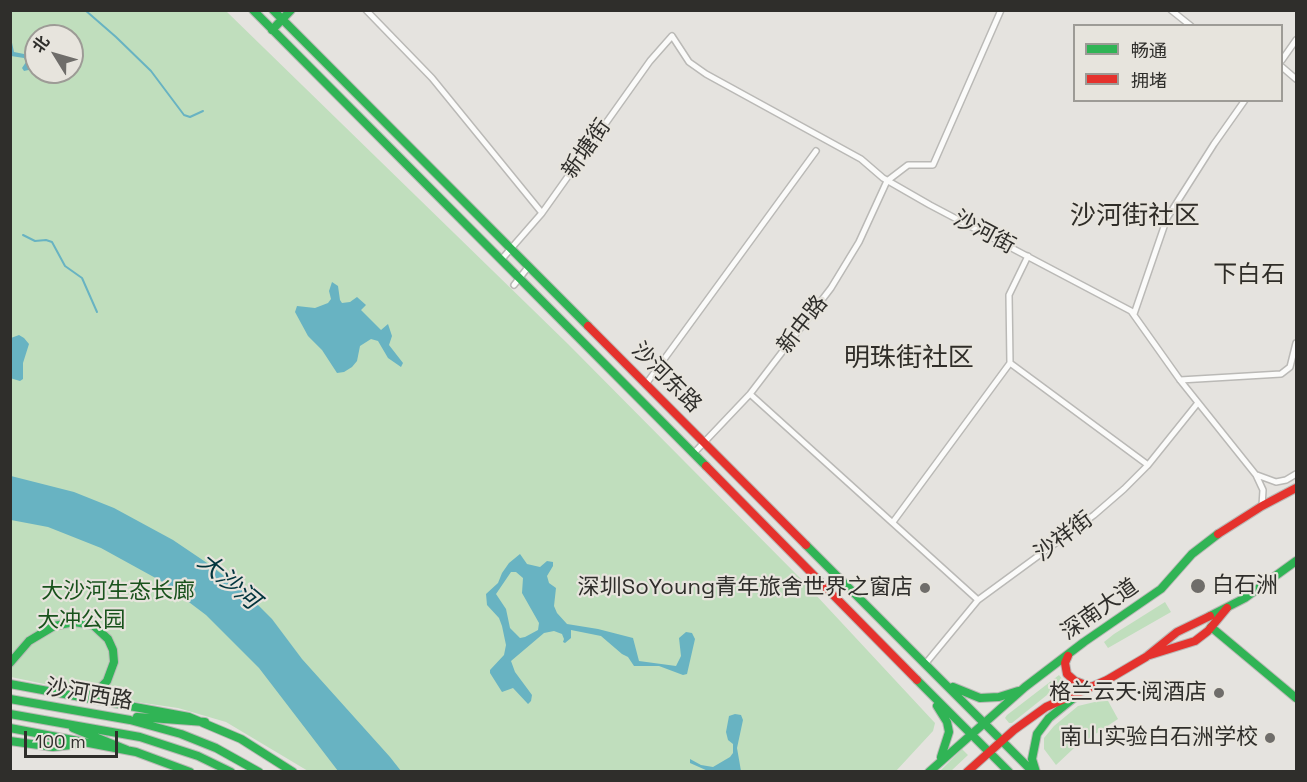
<!DOCTYPE html>
<meta charset="utf-8">
<style>
body{margin:0}
#map{position:relative;width:1307px;height:782px;overflow:hidden;background:#e5e3df;font-family:"Space Grotesk","Noto Sans SC",sans-serif}
canvas{display:block}
.frame{position:absolute;inset:0;border:12px solid #2f2e2b;pointer-events:none}
.legend{position:absolute;left:1073px;top:24px;width:210px;height:78px;box-sizing:border-box;background:#e7e4dd;border:2px solid #9d9b96;margin:0;padding:8px 10px;list-style:none;font-size:18px;color:#2f2e2b}
.legend li{display:flex;align-items:center;gap:12px;height:30px}
.legend b{width:30px;border:2px solid #9d9b96}
.north{position:absolute;left:24px;top:24px;width:60px;height:60px;box-sizing:border-box;background:#e7e4dd;border:2px solid #9d9b96;border-radius:50%;rotate:307deg;font-size:16px;font-weight:700;line-height:24px;text-align:center;color:#2f2e2b}
.north::after{content:'';display:block;margin:auto;width:21px;height:27px;background:#6f6d6a;clip-path:polygon(50% 0,100% 100%,50% 72%,0 100%)}
.scale{position:absolute;left:24px;top:731px;width:94px;height:27px;box-sizing:border-box;border:3px solid #2f2e2b;border-top:0;padding-left:8px;font-size:18px;line-height:21px;white-space:nowrap;color:#2f2e2b;-webkit-text-stroke:4px #e7e4dd;paint-order:stroke}
</style>
<div id="map">
<canvas width="1307" height="782"></canvas>
<div class="frame"></div>
<ul class="legend">
<li><b style="height:8px;background:#30b455"></b>畅通</li>
<li><b style="height:8px;background:#e5322d"></b>拥堵</li>
</ul>
<div class="north">北</div>
<div class="scale">100 m</div>
</div>
<script>
const ctx = document.querySelector('canvas').getContext('2d');
ctx.lineJoin = 'round';
function paint(path, color) {
  ctx.fillStyle = color;
  ctx.fill(path, 'evenodd');
}
function toPath(rows) {
  const path = new Path2D();
  for (const r of rows) {
    path.moveTo(r[0], r[1]);
    for (let i = 2; i < r.length; i += 2) path.lineTo(r[i], r[i + 1]);
  }
  return path;
}
function trace(path, color, width, dash) {
  ctx.strokeStyle = color;
  ctx.lineWidth = width;
  ctx.lineCap = dash ? 'butt' : 'round';
  ctx.setLineDash(dash || []);
  ctx.stroke(path);
}
function drawText(font, color, halo, rows, align = 'center') {
  ctx.font = font + ' "Space Grotesk","Noto Sans SC",sans-serif';
  ctx.lineWidth = 4.5;
  ctx.setLineDash([]);
  ctx.textBaseline = 'middle';
  ctx.strokeStyle = halo;
  ctx.fillStyle = color;
  for (const [text, x, y, turn = 0] of rows) {
    ctx.save();
    ctx.translate(x, y);
    ctx.rotate((+turn || 0) * Math.PI / 180);
    ctx.textAlign = isNaN(turn) ? turn : align;
    if (halo) ctx.strokeText(text, 0, 0);
    ctx.fillText(text, 0, 0);
    ctx.restore();
  }
}
const green = toPath([
 [11,11,226,11,568,344,801,579,935,723,933,731,896,771,308,771,226,722,178,708,116,699,11,677],
 [36,36,72,36,72,72,36,72],
 [1165,602,1171,612,1108,648,1104,642,1114,634],
 [1059,675,1063,680,1062,683,1012,723,1009,723,1005,718,1007,715],
 [1107,699,1118,719,1073,749,1056,765,1044,749,1044,738,1054,726,1078,706],
 [962,749,968,755,951,771,940,771]
]);
const water = toPath([
 [11,38,14,52,24,54,30,51,36,53,33,69,24,71,22,68,26,62,24,58,11,56],
 [332,282,338,286,340,300,342,303,350,302,357,297,366,305,361,310,381,330,388,324,392,336,389,345,403,363,401,367,388,358,378,341,371,339,360,346,357,361,352,367,344,372,337,373,322,350,308,336,295,312,297,306,315,308,328,303,331,299,329,291],
 [19,335,24,338,29,344,23,363,23,379,20,381,10,378,11,338],
 [11,476,74,492,114,508,173,540,210,565,246,593,272,619,302,659,390,757,401,771,338,771,259,668,206,615,161,581,101,548,48,527,11,520],
 [520,554,527,564,540,567,547,561,553,562,553,566,547,576,549,583,556,588,554,606,557,613,567,624,598,629,633,638,639,661,676,666,681,656,679,638,686,632,692,633,695,639,687,674,683,675,659,666,634,666,628,657,622,654,601,636,571,630,571,638,565,643,563,642,564,639,562,634,554,631,544,633,511,661,515,672,532,695,531,701,528,704,513,688,502,692,490,673,490,670,504,655,506,645,502,626,499,618,487,605,486,594,498,583,502,573,509,563],
 [511,572,516,572,523,578,522,593,539,623,538,630,525,637,520,638,510,628,506,609,496,594],
 [735,714,741,715,743,720,737,748,741,771,708,771,690,763,690,759,701,765,713,767,730,757,733,753,733,744,728,740,726,732,729,716]
]);
const stream = toPath([
 [85,10,116,37,151,71,184,115,190,117,203,111],
 [23,235,35,241,46,240,52,242,65,266,82,278,97,312]
]);
const street = toPath([
 [366,10,432,78,542,213],
 [1171,10,1191,26],
 [1282,60,1296,40],
 [1282,67,1296,79],
 [1028,256,1009,295,1010,363,1148,465],
 [501,260,542,213,650,61,672,36,689,62,706,74,861,159,883,178,930,205,1131,311,1180,380,1256,475,1263,490,1262,506],
 [514,285,529,266],
 [1134,314,1167,218,1214,144,1245,100],
 [1180,380,1281,374,1290,367,1296,343],
 [646,384,816,151],
 [750,394,978,600],
 [694,453,750,394,831,288,859,242,887,181,908,165,933,165,1001,10],
 [1257,475,1276,482,1286,480,1296,474],
 [893,522,1010,363],
 [926,663,978,600,1094,515,1124,489,1148,465,1197,404]
]);
const fast = toPath([
 [253,10,706,466],
 [273,10,588,326],
 [272,30,291,10],
 [806,545,1033,772],
 [1210,616,1245,598,1296,561],
 [1211,627,1296,698],
 [10,663,29,641,54,626,74,622,93,625,108,639,113,650,114,662,107,681,97,691,86,697],
 [917,680,1009,772],
 [10,684,189,717,241,739,293,772],
 [953,687,980,698,999,697,1018,691],
 [10,699,130,720,181,734,216,748,259,772],
 [937,706,947,722,949,732,941,757],
 [10,714,140,737,198,756,231,772],
 [137,717,205,722],
 [10,728,136,752,190,772],
 [73,728,127,750],
 [10,741,53,747,80,744],
 [929,772,1025,687,1084,642,1161,589,1192,554,1218,534],
 [1036,772,1032,759,1037,734,1049,718,1075,697]
]);
const jam = toPath([
 [588,326,806,545],
 [706,466,917,680],
 [1218,534,1262,506,1296,488],
 [1150,655,1195,641,1208,631,1227,608],
 [1068,656,1065,663,1067,674,1075,681,1091,687],
 [967,772,1014,730,1046,707,1107,680,1146,657,1177,632,1210,616]
]);
const markers = [
 [1198,586,8,"#6f6d6a"],
 [925,588,6,"#6f6d6a"],
 [1219,693,6,"#6f6d6a"],
 [1270,738,6,"#6f6d6a"]
];
const streetNames = [
 ["新塘街",587,149,-55],
 ["沙河街",984,233,28],
 ["新中路",803,325,-52],
 ["沙河东路",666,378,45],
 ["沙祥街",1064,537,-37],
 ["深南大道",1100,610,-35],
 ["沙河西路",89,695,10]
];
const poiNames = [
 ["白石洲",1212,586,"left"],
 ["深圳SoYoung青年旅舍世界之窗店",913,588],
 ["格兰云天·阅酒店",1207,693],
 ["南山实验白石洲学校",1258,738]
];
const parkNames = [
 ["大沙河生态长廊",118,592],
 ["大冲公园",81,621]
];
const neighbourhoodNames = [
 ["下白石",1249,275]
];
const waterNames = [
 ["大沙河",228,582,40]
];
const quarterNames = [
 ["沙河街社区",1135,217],
 ["明珠街社区",909,359]
];
paint(green, '#c0debd');
paint(water, '#68b3c2');
trace(stream, '#68b3c2', 2);
trace(street, '#bab9b6', 8);
trace(fast, '#bab9b6', 10);
trace(jam, '#bab9b6', 10);
trace(street, '#fbfbfa', 5);
trace(fast, '#30b455', 8);
trace(jam, '#e5322d', 8);
for (const [x, y, r, color] of markers) {
  const dot = new Path2D();
  dot.arc(x, y, r, 0, 2 * Math.PI);
  ctx.fillStyle = color;
  ctx.fill(dot);
  trace(dot, '#e7e4dd', 2);
}
drawText('22px', '#2f2e2b', '#e7e4dd', streetNames);
drawText('22px', '#2f2e2b', '#e7e4dd', poiNames, 'right');
drawText('22px', '#19521c', '#e7e4dd', parkNames);
drawText('24px', '#2f2d28', '#e7e4dd', neighbourhoodNames);
drawText('italic 24px', '#02353e', '#e7e4dd', waterNames);
drawText('26px', '#2f2d28', '#e7e4dd', quarterNames);
</script>
